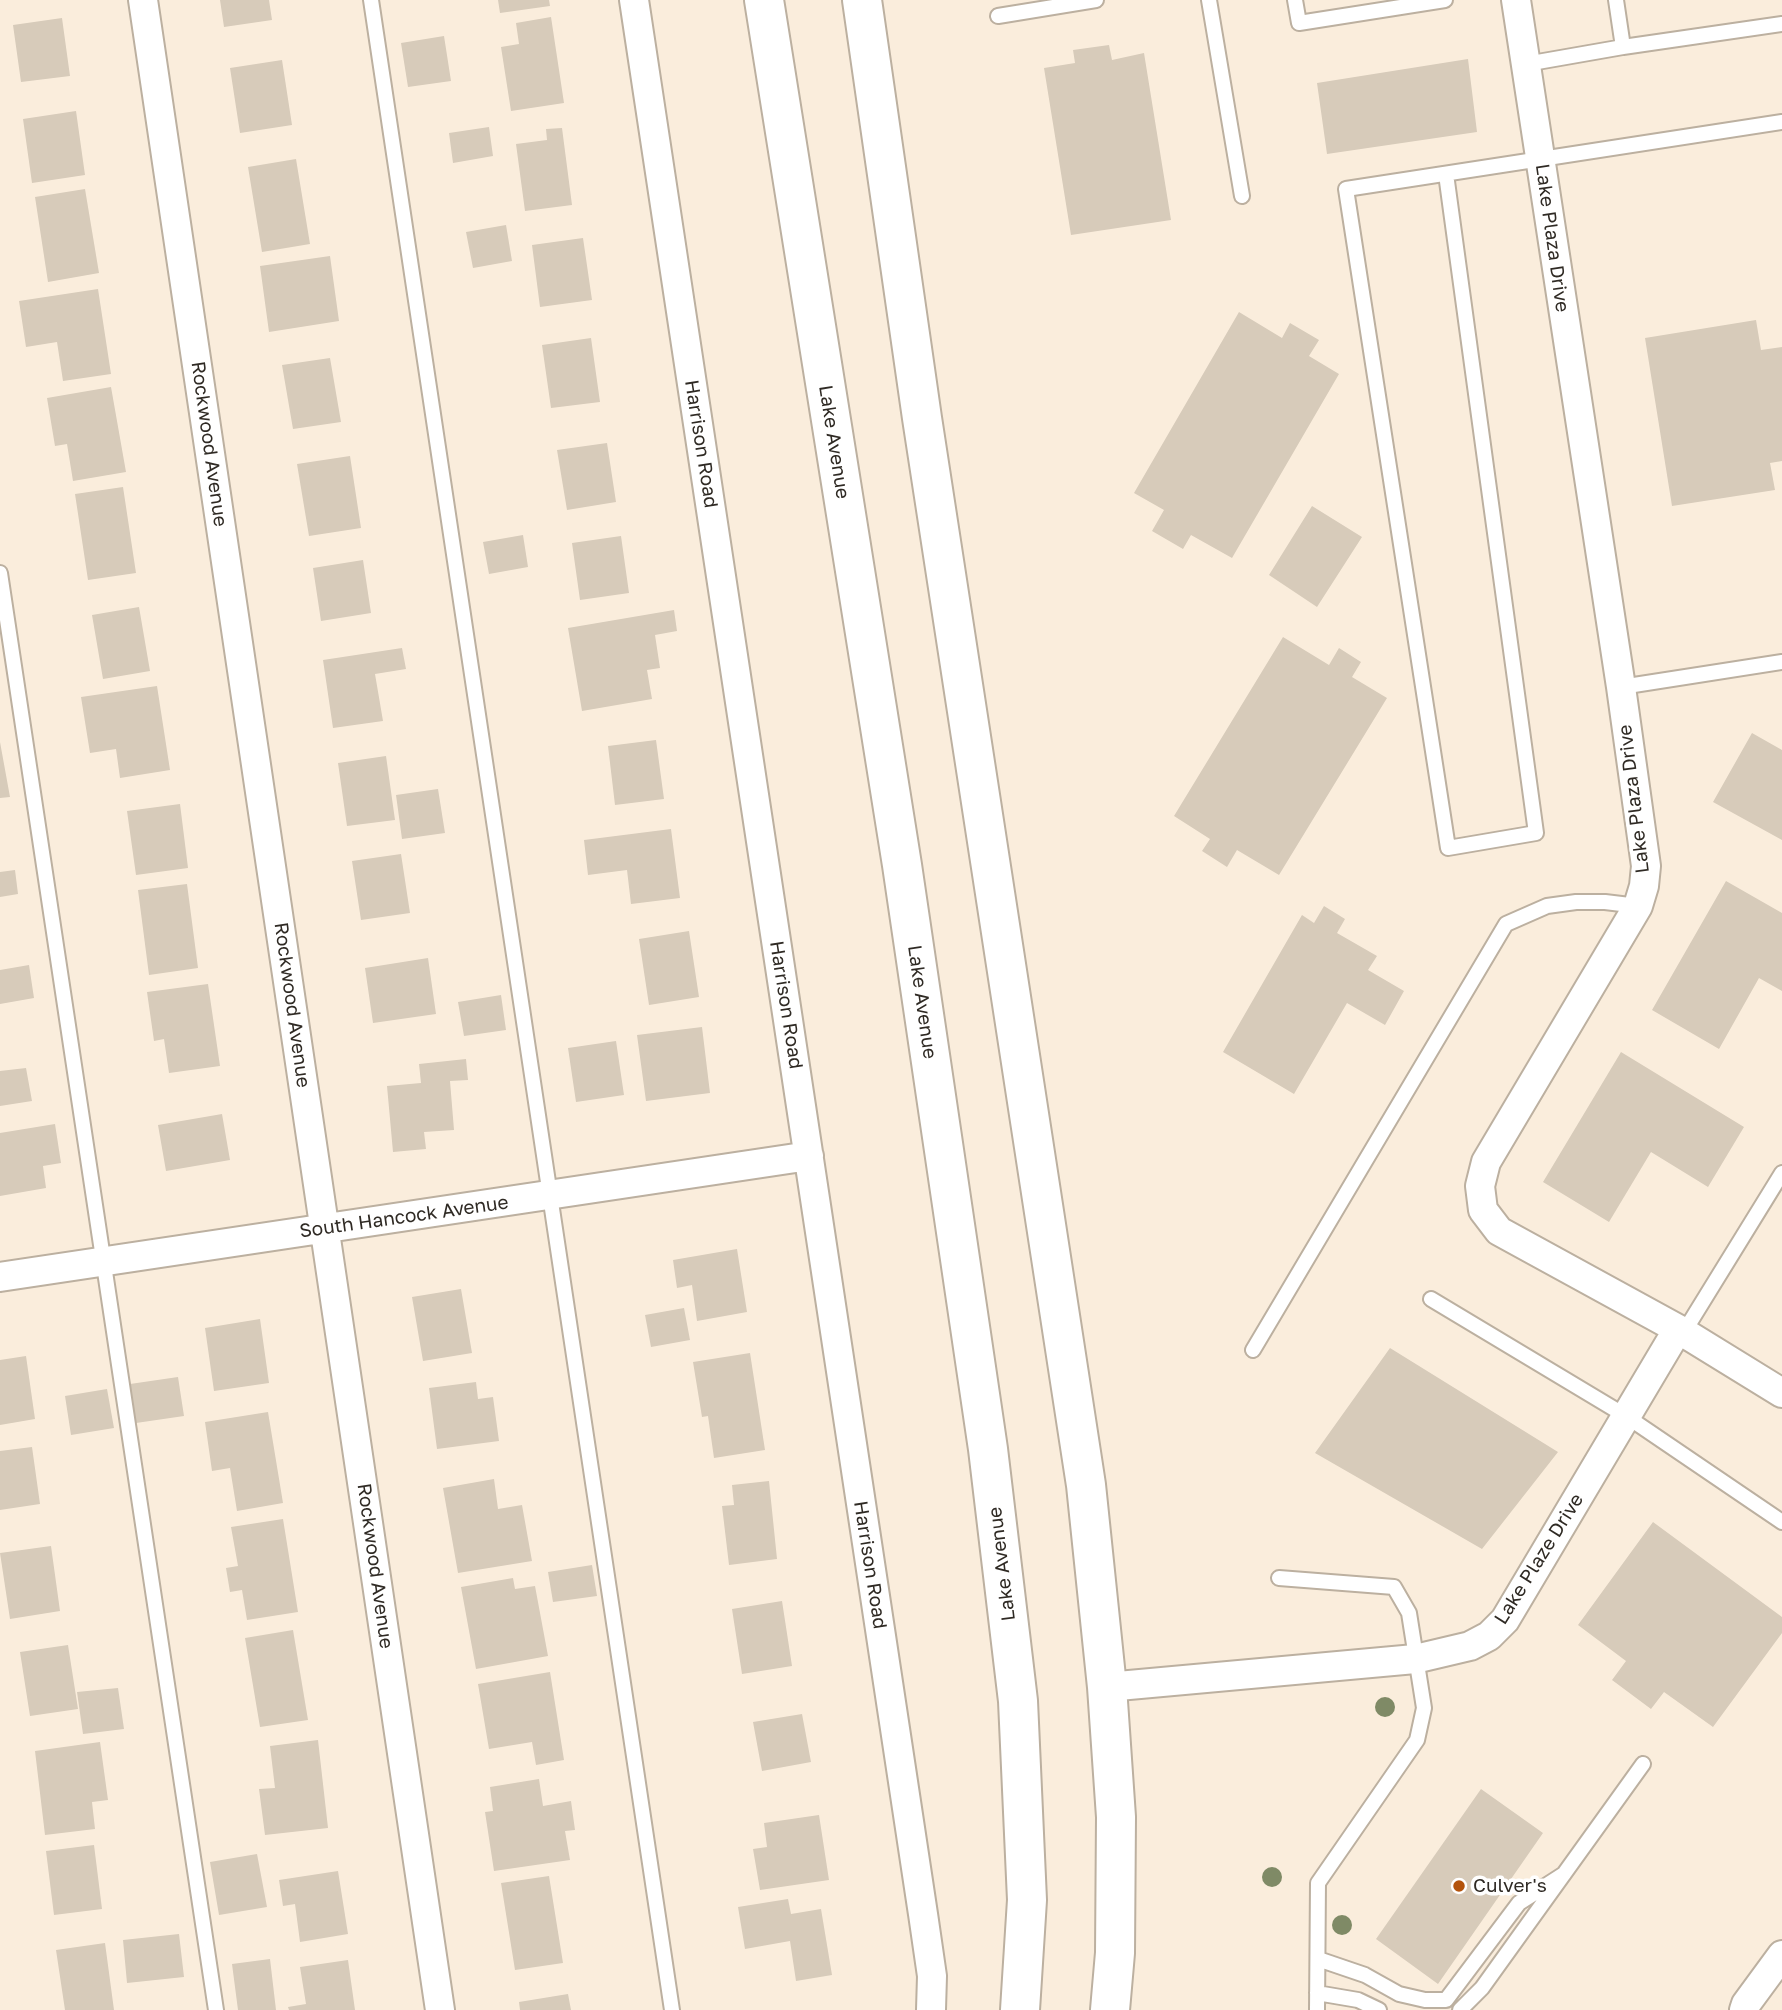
<!DOCTYPE html>
<style>
body{margin:0}
canvas{display:block;background:#faeddc}
</style>
<canvas width="1782" height="2010"></canvas>
<script>
const ctx = document.querySelector('canvas').getContext('2d');
ctx.lineJoin = 'round';
function paint(path, color) {
  ctx.fillStyle = color;
  ctx.fill(path, 'evenodd');
}
function toPath(rows) {
  const path = new Path2D();
  for (const r of rows) {
    path.moveTo(r[0], r[1]);
    for (let i = 2; i < r.length; i += 2) path.lineTo(r[i], r[i + 1]);
  }
  return path;
}
function trace(path, color, width, dash) {
  ctx.strokeStyle = color;
  ctx.lineWidth = width;
  ctx.lineCap = dash ? 'butt' : 'round';
  ctx.setLineDash(dash || []);
  ctx.stroke(path);
}
function drawText(font, color, halo, rows, align = 'center') {
  ctx.font = font + ' "Golos Text",sans-serif';
  ctx.lineWidth = 7;
  ctx.setLineDash([]);
  ctx.textBaseline = 'middle';
  ctx.strokeStyle = halo;
  ctx.fillStyle = color;
  for (const [text, x, y, turn = 0] of rows) {
    ctx.save();
    ctx.translate(x, y);
    ctx.rotate((+turn || 0) * Math.PI / 180);
    ctx.textAlign = isNaN(turn) ? turn : align;
    if (halo) ctx.strokeText(text, 0, 0);
    ctx.fillText(text, 0, 0);
    ctx.restore();
  }
}
const building = toPath([
 [220,0,269,0,272,20,224,27],
 [498,0,549,0,550,6,500,13],
 [551,17,564,103,511,111,501,47,519,44,516,23],
 [62,18,70,76,21,82,13,25],
 [444,36,451,81,408,87,401,43],
 [1109,45,1112,60,1144,53,1171,220,1071,235,1044,68,1075,63,1073,50],
 [1468,59,1477,132,1327,154,1317,83],
 [282,60,292,125,240,133,230,68],
 [76,111,85,175,32,183,23,119],
 [489,127,493,156,453,163,449,133],
 [562,128,572,205,525,211,516,144,547,140,546,129],
 [296,159,310,244,262,252,248,167],
 [85,189,99,273,48,282,35,197],
 [506,225,512,261,473,268,466,232],
 [583,238,592,300,540,307,532,245],
 [330,256,339,321,269,332,260,266],
 [98,289,111,374,63,381,57,342,26,347,19,301],
 [1239,312,1282,338,1290,323,1319,340,1309,356,1339,374,1232,558,1191,535,1183,549,1152,531,1164,510,1134,493],
 [1756,320,1761,350,1782,347,1782,461,1770,463,1775,490,1672,506,1645,338],
 [591,338,600,402,551,408,542,345],
 [330,358,341,422,293,429,282,365],
 [111,387,126,472,73,481,67,444,55,446,47,398],
 [607,443,616,502,567,510,557,450],
 [350,456,361,528,309,536,297,464],
 [123,487,136,573,88,580,75,494],
 [1312,506,1362,537,1317,607,1269,575],
 [523,535,528,567,489,574,483,542],
 [621,536,629,593,580,600,572,543],
 [363,560,371,613,321,621,313,568],
 [139,607,150,671,103,679,92,615],
 [674,610,677,631,655,635,660,668,647,670,652,699,582,711,568,628],
 [1283,637,1329,665,1339,648,1361,662,1352,677,1387,698,1279,875,1237,850,1227,867,1202,851,1210,839,1174,816],
 [402,648,406,669,375,674,383,721,333,728,323,660],
 [157,686,170,770,120,778,116,749,90,753,81,697],
 [1752,733,1782,750,1782,840,1713,802],
 [656,740,664,799,615,805,608,746],
 [0,742,10,797,0,798],
 [386,756,395,820,347,826,338,763],
 [438,789,445,833,402,839,396,795],
 [180,804,188,868,136,875,127,811],
 [671,829,680,898,631,904,627,870,588,875,584,840],
 [401,854,410,913,361,920,352,861],
 [15,870,18,894,0,897,0,872],
 [1726,881,1782,913,1782,991,1759,978,1719,1049,1652,1010],
 [187,884,198,968,149,975,138,890],
 [1324,906,1345,919,1337,933,1377,956,1368,970,1404,991,1385,1025,1347,1003,1294,1094,1223,1052,1302,915,1314,923],
 [689,931,699,997,649,1005,639,939],
 [428,958,436,1014,373,1023,365,968],
 [29,965,34,998,0,1004,0,970],
 [208,984,220,1066,169,1073,164,1039,154,1041,147,992],
 [501,995,506,1030,464,1036,458,1002],
 [702,1027,710,1093,646,1101,637,1035],
 [616,1041,624,1095,576,1102,568,1048],
 [1621,1052,1744,1127,1708,1187,1651,1152,1609,1222,1543,1182],
 [466,1059,468,1080,450,1081,454,1130,424,1132,426,1149,393,1152,387,1086,421,1083,419,1064],
 [26,1068,32,1101,0,1106,0,1071],
 [222,1114,230,1160,166,1171,158,1125],
 [55,1124,61,1163,43,1166,46,1188,0,1196,0,1133],
 [737,1249,747,1312,697,1321,692,1285,677,1288,673,1260],
 [461,1289,472,1353,423,1361,412,1297],
 [684,1308,690,1340,651,1347,645,1315],
 [260,1319,269,1383,214,1391,205,1328],
 [1390,1348,1558,1452,1482,1549,1315,1453],
 [750,1353,765,1450,714,1458,708,1416,702,1417,693,1362],
 [26,1356,35,1419,0,1425,0,1360],
 [178,1377,184,1416,136,1423,130,1384],
 [476,1382,478,1399,493,1397,499,1441,437,1449,429,1388],
 [107,1389,114,1428,71,1435,65,1396],
 [268,1412,283,1503,237,1511,230,1468,212,1471,205,1422],
 [32,1447,40,1504,0,1510,0,1451],
 [494,1479,498,1509,522,1505,532,1561,458,1573,443,1488],
 [769,1481,777,1559,729,1565,722,1506,734,1505,732,1485],
 [283,1519,298,1612,247,1620,242,1590,230,1592,226,1568,238,1566,231,1527],
 [1653,1522,1782,1617,1782,1633,1713,1727,1664,1692,1651,1709,1612,1680,1626,1661,1578,1625],
 [51,1546,60,1611,10,1619,0,1553],
 [592,1565,597,1596,553,1602,548,1572],
 [513,1578,515,1589,535,1586,548,1656,476,1669,461,1587],
 [782,1601,792,1666,742,1674,732,1609],
 [293,1630,308,1720,260,1727,245,1638],
 [68,1645,78,1709,30,1716,20,1652],
 [550,1672,564,1760,536,1765,532,1742,489,1749,478,1684],
 [118,1688,124,1729,83,1734,77,1692],
 [802,1714,811,1762,762,1771,753,1722],
 [318,1740,328,1828,265,1835,259,1789,275,1788,270,1746],
 [100,1742,108,1800,92,1802,95,1829,45,1835,35,1751],
 [539,1779,543,1806,571,1801,575,1830,565,1831,570,1860,494,1871,485,1812,493,1811,490,1787],
 [1481,1789,1543,1833,1438,1984,1376,1939],
 [819,1815,829,1880,760,1890,753,1849,767,1847,764,1823],
 [94,1845,102,1909,54,1915,46,1851],
 [257,1854,267,1907,219,1915,210,1862],
 [338,1871,348,1934,300,1942,295,1904,283,1906,279,1880],
 [549,1876,563,1963,515,1970,501,1883],
 [788,1899,791,1914,821,1909,832,1975,796,1981,790,1941,745,1949,738,1907],
 [179,1934,184,1977,127,1983,123,1940],
 [105,1943,114,2010,65,2010,56,1950],
 [270,1959,276,2010,238,2010,232,1964],
 [348,1960,355,2010,289,2010,288,2007,306,2004,300,1967],
 [568,1994,571,2010,520,2010,519,2002]
]);
const lane = toPath([
 [371,0,672,2010],
 [1209,0,1242,196],
 [1295,0,1299,23,1445,0],
 [1616,0,1623,47,1782,24],
 [998,16,1096,0],
 [1526,64,1623,47],
 [1446,174,1536,833,1448,848,1346,189,1782,122],
 [0,573,216,2010],
 [1621,687,1782,662],
 [1431,1299,1626,1416,1782,1522],
 [1684,1332,1782,1173],
 [1253,1350,1506,924,1547,906,1576,902,1605,902,1638,906],
 [1279,1578,1394,1587,1409,1613,1424,1708,1417,1740,1318,1883,1317,2010],
 [1318,1959,1365,1975,1399,1994,1425,2000,1446,2000,1519,1903,1564,1874],
 [1317,1993,1358,2000,1379,2010],
 [1460,2010,1482,1988,1643,1764]
]);
const street = toPath([
 [143,0,440,2010],
 [634,0,923,1914,932,1976,931,2010],
 [1516,0,1621,687,1646,866,1644,886,1638,906,1486,1162,1480,1186,1483,1210,1499,1231,1678,1329,1782,1393],
 [0,1277,809,1156],
 [1107,1687,1415,1659,1470,1646,1489,1636,1505,1620,1678,1329],
 [1744,2010,1746,2004,1782,1955]
]);
const primary = toPath([
 [764,0,902,865,988,1449,1018,1701,1027,1900,1020,2010],
 [862,0,922,418,1086,1485,1107,1687,1116,1817,1115,1953,1110,2010]
]);
const trees = [
 [1385,1707],
 [1272,1877],
 [1342,1925]
];
const markers = [
 [1459,1886,7,"#b3530c"]
];
const streetNames = [
 ["Lake Plaza Drive",1552,238,82],
 ["Lake Avenue",834,442,81],
 ["Rockwood Avenue",209,444,82],
 ["Harrison Road",701,444,81],
 ["Lake Plaza Drive",1634,799,-97],
 ["Lake Avenue",922,1002,82],
 ["Rockwood Avenue",292,1005,82],
 ["Harrison Road",786,1005,81],
 ["South Hancock Avenue",404,1217,-8],
 ["Lake Plaze Drive",1539,1559,-58],
 ["Lake Avenue",1002,1564,-97],
 ["Harrison Road",870,1565,81],
 ["Rockwood Avenue",375,1566,82]
];
const poiNames = [
 ["Culver's",1473,1886]
];
paint(building, '#d7cbba');
trace(lane, '#bcb0a0', 18);
trace(street, '#bcb0a0', 32);
trace(primary, '#bcb0a0', 42);
trace(lane, '#fff', 14);
trace(street, '#fff', 28);
trace(primary, '#fff', 38);
ctx.fillStyle = '#7f8a66';
for (const [x, y] of trees) {
  ctx.beginPath();
  ctx.arc(x, y, 10, 0, 2 * Math.PI);
  ctx.fill();
}
for (const [x, y, r, color] of markers) {
  const dot = new Path2D();
  dot.arc(x, y, r, 0, 2 * Math.PI);
  ctx.fillStyle = color;
  ctx.fill(dot);
  trace(dot, '#fff', 2.5);
}
drawText('19px', '#2f2a24', '#fff', streetNames);
drawText('19px', '#2f2a24', '#fff', poiNames, 'left');
</script>
